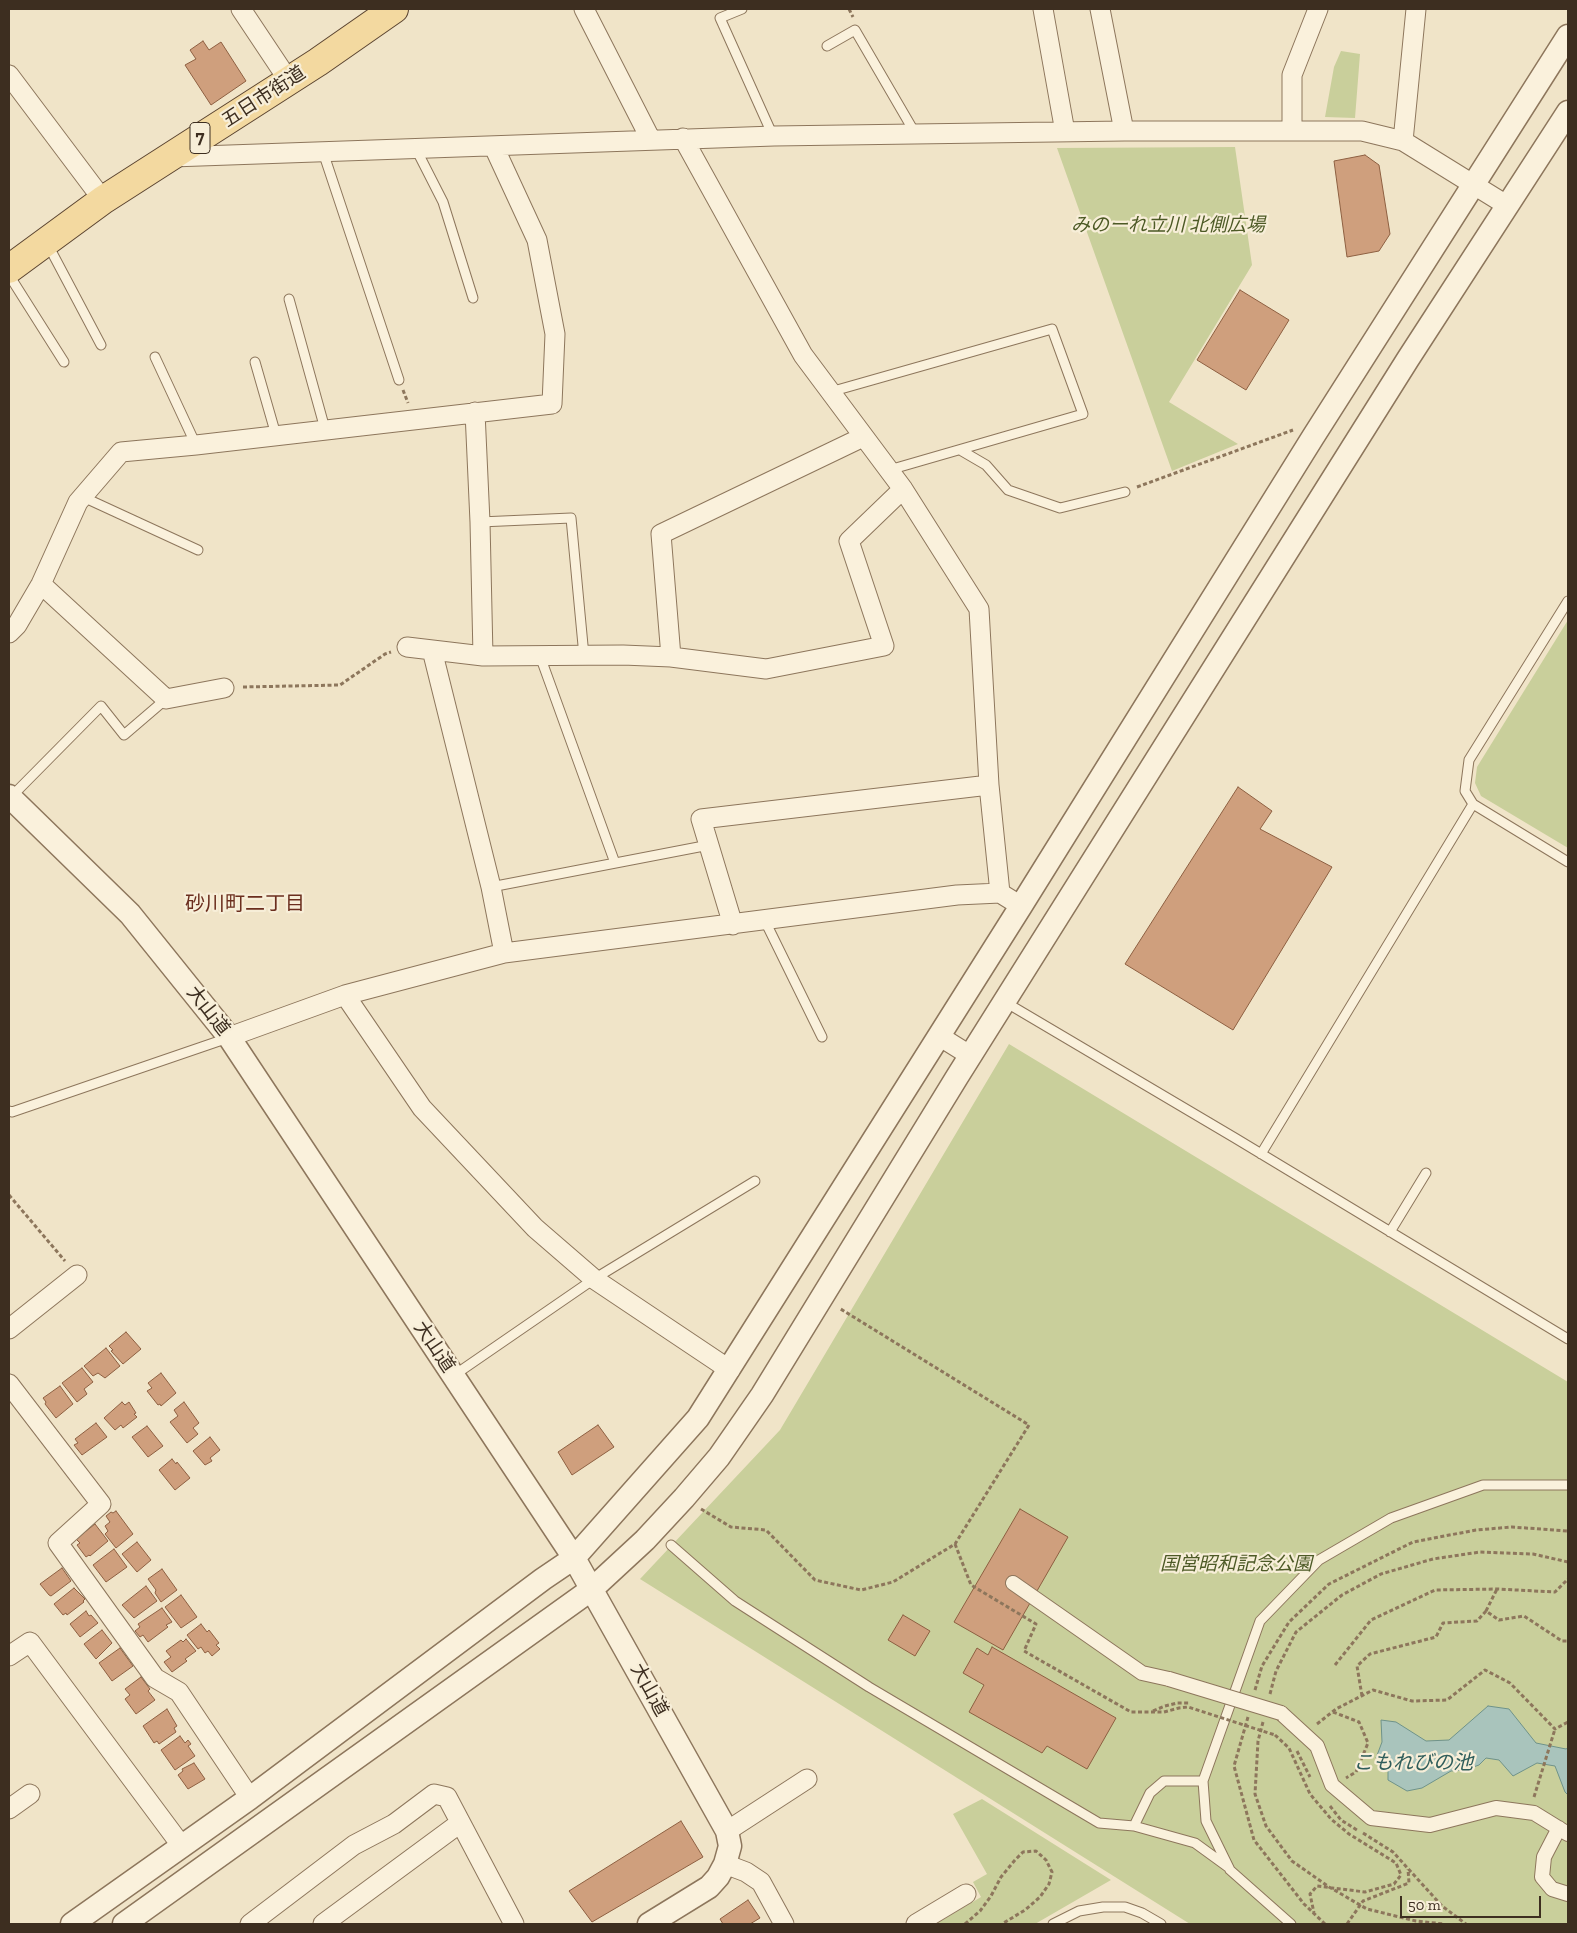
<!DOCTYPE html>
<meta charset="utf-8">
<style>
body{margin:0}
#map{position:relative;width:1577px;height:1933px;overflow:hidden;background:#f0e4c8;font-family:"Zilla Slab",serif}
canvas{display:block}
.frame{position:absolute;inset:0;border:10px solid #3d2e20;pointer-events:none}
.scale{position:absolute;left:1400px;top:1896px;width:141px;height:22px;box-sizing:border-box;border:2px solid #3d2e20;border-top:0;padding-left:6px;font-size:15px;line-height:18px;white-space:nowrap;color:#3d2e20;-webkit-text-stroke:4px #f7eed8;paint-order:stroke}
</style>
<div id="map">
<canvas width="1577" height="1933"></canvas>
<div class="frame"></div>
<div class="scale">50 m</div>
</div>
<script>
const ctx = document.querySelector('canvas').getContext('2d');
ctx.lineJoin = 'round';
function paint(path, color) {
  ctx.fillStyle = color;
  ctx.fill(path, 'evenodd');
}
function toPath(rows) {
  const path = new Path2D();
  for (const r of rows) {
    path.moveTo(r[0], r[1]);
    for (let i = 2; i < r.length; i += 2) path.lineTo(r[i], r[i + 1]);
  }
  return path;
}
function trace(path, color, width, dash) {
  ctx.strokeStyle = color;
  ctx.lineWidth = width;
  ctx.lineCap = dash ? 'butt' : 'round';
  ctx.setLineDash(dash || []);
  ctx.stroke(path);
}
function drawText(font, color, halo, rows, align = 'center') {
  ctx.font = font + ' "Zilla Slab","Noto Sans JP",serif';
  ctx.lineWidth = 4.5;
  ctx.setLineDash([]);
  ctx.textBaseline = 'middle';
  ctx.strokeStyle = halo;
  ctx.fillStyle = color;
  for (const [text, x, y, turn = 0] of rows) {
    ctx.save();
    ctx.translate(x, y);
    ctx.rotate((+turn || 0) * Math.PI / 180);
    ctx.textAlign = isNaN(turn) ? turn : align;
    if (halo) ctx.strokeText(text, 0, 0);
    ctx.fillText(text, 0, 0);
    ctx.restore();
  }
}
const green = toPath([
 [1341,51,1360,54,1355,118,1325,117,1334,67],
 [1235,147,1252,265,1169,402,1238,444,1172,471,1057,148],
 [1568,620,1568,848,1481,796,1475,783,1477,767],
 [1009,1044,1568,1382,1568,1924,1190,1924,640,1579,780,1430],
 [982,1799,1111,1880,1035,1924,936,1924,981,1897,973,1882,987,1874,953,1814]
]);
const water = toPath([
 [1488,1706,1509,1709,1536,1743,1566,1749,1568,1748,1568,1795,1565,1792,1555,1766,1537,1763,1513,1776,1499,1760,1486,1758,1479,1765,1465,1770,1451,1771,1422,1788,1407,1791,1388,1780,1388,1763,1376,1758,1382,1742,1381,1720,1396,1722,1426,1741,1449,1740,1488,1706]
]);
const building = toPath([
 [203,41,209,50,221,42,246,81,211,105,185,65,196,59,190,50,203,41],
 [1365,155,1379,165,1390,234,1379,251,1347,257,1334,161,1365,155],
 [1240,290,1289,320,1246,390,1197,360,1240,290],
 [1238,787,1272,811,1260,829,1332,867,1233,1030,1125,964,1238,787],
 [126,1332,141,1349,123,1364,111,1351,113,1350,109,1346,126,1332],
 [106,1348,120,1366,105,1378,98,1373,93,1376,84,1366,106,1348],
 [82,1368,93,1382,84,1389,87,1394,77,1402,62,1383,82,1368],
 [161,1373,176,1393,161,1406,160,1404,158,1405,147,1391,152,1388,148,1383,161,1373],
 [60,1386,73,1404,56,1418,45,1404,46,1402,43,1398,60,1386],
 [122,1402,125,1405,129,1402,136,1413,134,1414,137,1417,123,1428,121,1425,115,1430,104,1418,122,1402],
 [184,1402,199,1423,193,1428,198,1434,187,1443,170,1422,178,1416,174,1410,184,1402],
 [96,1423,107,1437,82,1455,74,1445,78,1443,75,1439,96,1423],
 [598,1425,614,1447,572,1475,558,1452,598,1425],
 [147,1426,163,1446,148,1457,132,1437,147,1426],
 [210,1437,220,1450,210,1458,212,1461,205,1465,193,1451,210,1437],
 [172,1459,176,1464,177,1462,190,1478,175,1490,159,1470,172,1459],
 [1020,1509,1068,1537,1003,1650,954,1622,1020,1509],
 [116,1511,133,1534,116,1548,105,1534,108,1531,105,1526,110,1522,106,1516,111,1512,113,1513,116,1511],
 [95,1524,108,1541,90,1556,89,1555,86,1557,77,1545,80,1543,76,1539,95,1524],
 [137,1542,151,1560,137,1572,122,1554,137,1542],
 [114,1549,127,1567,106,1582,93,1565,114,1549],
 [62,1568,71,1581,51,1596,49,1595,40,1584,62,1568],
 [162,1569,177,1590,161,1602,155,1593,156,1590,148,1579,162,1569],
 [146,1586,157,1601,134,1618,122,1605,146,1586],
 [74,1588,85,1599,83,1601,84,1602,67,1615,66,1613,63,1615,54,1604,74,1588],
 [181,1595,197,1617,181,1628,165,1607,181,1595],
 [162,1608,172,1622,166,1625,168,1627,148,1642,143,1635,140,1637,135,1631,140,1627,138,1624,162,1608],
 [86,1611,89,1616,91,1615,98,1623,80,1637,70,1624,86,1611],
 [903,1615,930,1631,915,1656,888,1640,903,1615],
 [201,1624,207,1632,209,1630,219,1643,216,1645,220,1649,212,1656,208,1651,205,1653,201,1647,198,1649,187,1635,201,1624],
 [102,1630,112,1643,96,1659,84,1644,102,1630],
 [186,1639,196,1651,185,1659,187,1661,172,1672,164,1662,171,1657,166,1651,181,1640,183,1642,186,1639],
 [992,1647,1116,1718,1087,1769,1047,1746,1042,1753,969,1712,984,1685,963,1673,977,1648,988,1655,992,1647],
 [120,1648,133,1666,112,1681,99,1663,120,1648],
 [141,1677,150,1689,148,1691,155,1700,136,1714,125,1699,130,1695,125,1689,141,1677],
 [167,1709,177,1726,174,1728,176,1732,159,1744,157,1741,154,1743,143,1726,167,1709],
 [180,1736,185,1743,188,1740,191,1744,188,1746,195,1756,175,1770,161,1750,180,1736],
 [194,1763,205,1779,188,1789,178,1775,183,1771,182,1769,194,1763],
 [681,1821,703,1857,592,1922,569,1891,681,1821],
 [748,1900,760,1918,750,1924,723,1924,720,1919,748,1900]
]);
const path = toPath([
 [849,9,853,17],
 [403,390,408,403],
 [1137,487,1293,430],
 [243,687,340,685,385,654,391,652],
 [9,1195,65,1261],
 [701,1509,731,1527,766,1530,815,1580,861,1590,893,1582,955,1544,1029,1425,839,1308],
 [955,1544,971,1585,1036,1624,1024,1651,1131,1712,1164,1712],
 [1486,1611,1497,1589],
 [1335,1665,1371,1620,1435,1590,1497,1589,1555,1592,1568,1579],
 [1255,1690,1262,1666,1289,1622,1329,1584,1413,1542,1476,1530,1512,1527,1568,1531],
 [1270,1694,1276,1671,1296,1632,1342,1595,1381,1574,1433,1559,1480,1552,1533,1554,1568,1562],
 [1362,1696,1357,1666,1370,1654,1436,1637,1443,1623,1477,1621,1486,1611,1499,1620,1524,1616,1562,1641,1568,1641],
 [1153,1711,1165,1706],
 [1333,1712,1359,1722,1368,1743,1356,1772,1346,1778],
 [1248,1717,1234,1766,1254,1840,1304,1904,1325,1924],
 [1263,1722,1258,1741,1255,1794,1266,1826,1292,1861,1329,1887,1367,1909,1416,1921,1444,1924],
 [1317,1724,1336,1709,1373,1690,1412,1701,1447,1700,1485,1670,1510,1683,1555,1729,1568,1722],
 [1275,1735,1289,1748,1310,1794,1331,1819,1349,1834,1396,1863,1401,1875,1394,1884,1365,1892,1317,1886,1310,1894,1314,1913],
 [1297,1751,1310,1777],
 [1534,1797,1555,1729],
 [1330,1806,1341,1820,1357,1830],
 [1363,1833,1393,1852,1442,1906,1466,1924],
 [965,1924,980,1911,991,1896,1001,1877,1015,1860,1023,1852,1036,1851,1046,1860,1052,1872,1049,1884,1040,1897,1025,1910,1002,1924],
 [1347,1924,1363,1901,1409,1883,1408,1869]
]);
const service = toPath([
 [742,9,720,18,773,136],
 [827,46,855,30,915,133],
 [416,149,443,202,473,298],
 [323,152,399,380],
 [47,243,101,345],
 [9,275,64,362],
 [289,299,325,429],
 [155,357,196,445],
 [255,362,276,435],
 [830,392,1052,329,1083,414,889,470],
 [962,451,986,465,1008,490,1060,508,1125,492],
 [83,497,198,550],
 [480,522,571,518,584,656],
 [540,656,615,863],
 [11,797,101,706,124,735,166,699],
 [1473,804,1568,862],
 [491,887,709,845],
 [765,921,822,1037],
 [1005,1002,1235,1138,1568,1339],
 [9,1111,12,1112,228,1038],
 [1261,1154,1473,804,1465,791,1469,760,1568,601],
 [1390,1232,1426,1173],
 [453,1376,594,1279,755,1181],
 [671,1545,735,1601,869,1687,1099,1823,1134,1826],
 [1203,1781,1164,1781,1150,1793,1134,1826,1195,1843,1228,1867],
 [1053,1924,1079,1911,1103,1907,1125,1907,1142,1913,1161,1924],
 [1291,1924,1230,1870,1206,1821,1203,1781,1260,1621,1319,1560,1391,1518,1483,1485,1568,1485]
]);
const pedestrian = toPath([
 [1013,1583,1142,1673,1169,1679],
 [1281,1713,1317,1746,1332,1785,1371,1818,1430,1825,1496,1808,1534,1813,1568,1834],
 [1559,1828,1544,1857,1542,1877,1552,1889,1568,1894]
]);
const minor = toPath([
 [241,9,289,81],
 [584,9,651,140],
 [1043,9,1065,132],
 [1100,9,1124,131],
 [9,75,103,200],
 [1292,130,1292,75,1318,9],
 [683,138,803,355,903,489,979,609,989,785,1000,893,1021,906],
 [1403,141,1416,9],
 [172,157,774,136,1124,131,1362,131,1403,141,1508,206],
 [475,412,480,522,483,656],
 [41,584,166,699,224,688],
 [9,633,17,625,41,584,78,502,121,452,196,445,552,404,555,334,537,240,494,147],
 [407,647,483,656,623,655,671,657,766,669,884,646,849,541,903,489],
 [432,650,491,887,504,953],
 [671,657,661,534,863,437],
 [733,925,701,819,989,785],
 [345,995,422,1108,535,1228,594,1279,730,1370],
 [939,1036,971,1056],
 [229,1037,345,995,504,953,957,895,1000,893],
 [9,1329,77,1275],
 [9,1384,101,1504,58,1543,155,1678,179,1692,250,1798],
 [9,1656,30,1642,181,1845],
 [9,1809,30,1794],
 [727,1831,807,1779],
 [725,1864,746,1872,761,1882,784,1924],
 [250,1924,354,1845,394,1824,434,1794,447,1797,514,1924],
 [323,1924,460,1823],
 [916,1924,966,1894]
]);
const tertiary = toPath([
 [9,796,130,914,229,1037,574,1558,727,1831,730,1846,725,1864,718,1877,709,1887,649,1924],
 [72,1924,250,1798,543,1579,574,1558,698,1418,1021,906,1313,437,1568,36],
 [124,1924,592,1589,645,1540,684,1498,719,1457,762,1395,957,1077,1408,359,1568,112]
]);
const primary = toPath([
 [9,269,103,200,318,62,394,9]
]);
const pathBridge = toPath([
 [1165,1706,1177,1703,1189,1703],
 [1164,1712,1179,1708,1188,1707,1275,1735]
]);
const pedestrianBridge = toPath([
 [1169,1679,1281,1713]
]);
const shields = [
 [200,138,20]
];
const shieldNames = [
 ["7",200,138]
];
const streetNames = [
 ["五日市街道",264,97,-33],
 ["大山道",208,1011,52],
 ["大山道",434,1347,56],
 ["大山道",649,1690,61]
];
const parkNames = [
 ["みのーれ立川 北側広場",1168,226],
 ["国営昭和記念公園",1236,1565]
];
const neighbourhoodNames = [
 ["砂川町二丁目",245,904]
];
const waterNames = [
 ["こもれびの池",1413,1763]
];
paint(green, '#c9cf9b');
paint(water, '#a9c4bc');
trace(water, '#6f938a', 1);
paint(building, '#cf9f7d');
trace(building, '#8d5f41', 1);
trace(service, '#8d765c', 11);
trace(pedestrian, '#8d765c', 16);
trace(minor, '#8d765c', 21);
trace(tertiary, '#8d765c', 25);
trace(primary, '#5b4430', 30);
trace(path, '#8d765c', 3, [4, 2.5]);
trace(service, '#faf1dc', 9);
trace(pedestrian, '#faf1dc', 14);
trace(minor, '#faf1dc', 19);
trace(tertiary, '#faf1dc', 22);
trace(primary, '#f3d9a0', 28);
trace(pedestrianBridge, '#8d765c', 16, []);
trace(pathBridge, '#8d765c', 3, [4, 2.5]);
trace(pedestrianBridge, '#faf1dc', 14);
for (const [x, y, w] of shields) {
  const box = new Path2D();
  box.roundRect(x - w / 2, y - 15.5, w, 31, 4);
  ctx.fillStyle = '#f7eed8';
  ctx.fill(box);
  trace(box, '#3d2e20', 1);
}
drawText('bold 18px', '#3d2e20', null, shieldNames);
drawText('19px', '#3d2e20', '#f7eed8', streetNames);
drawText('italic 19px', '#4d5a26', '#f7eed8', parkNames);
drawText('20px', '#6b2e1e', '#f7eed8', neighbourhoodNames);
drawText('italic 20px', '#2f5d5a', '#f7eed8', waterNames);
</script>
